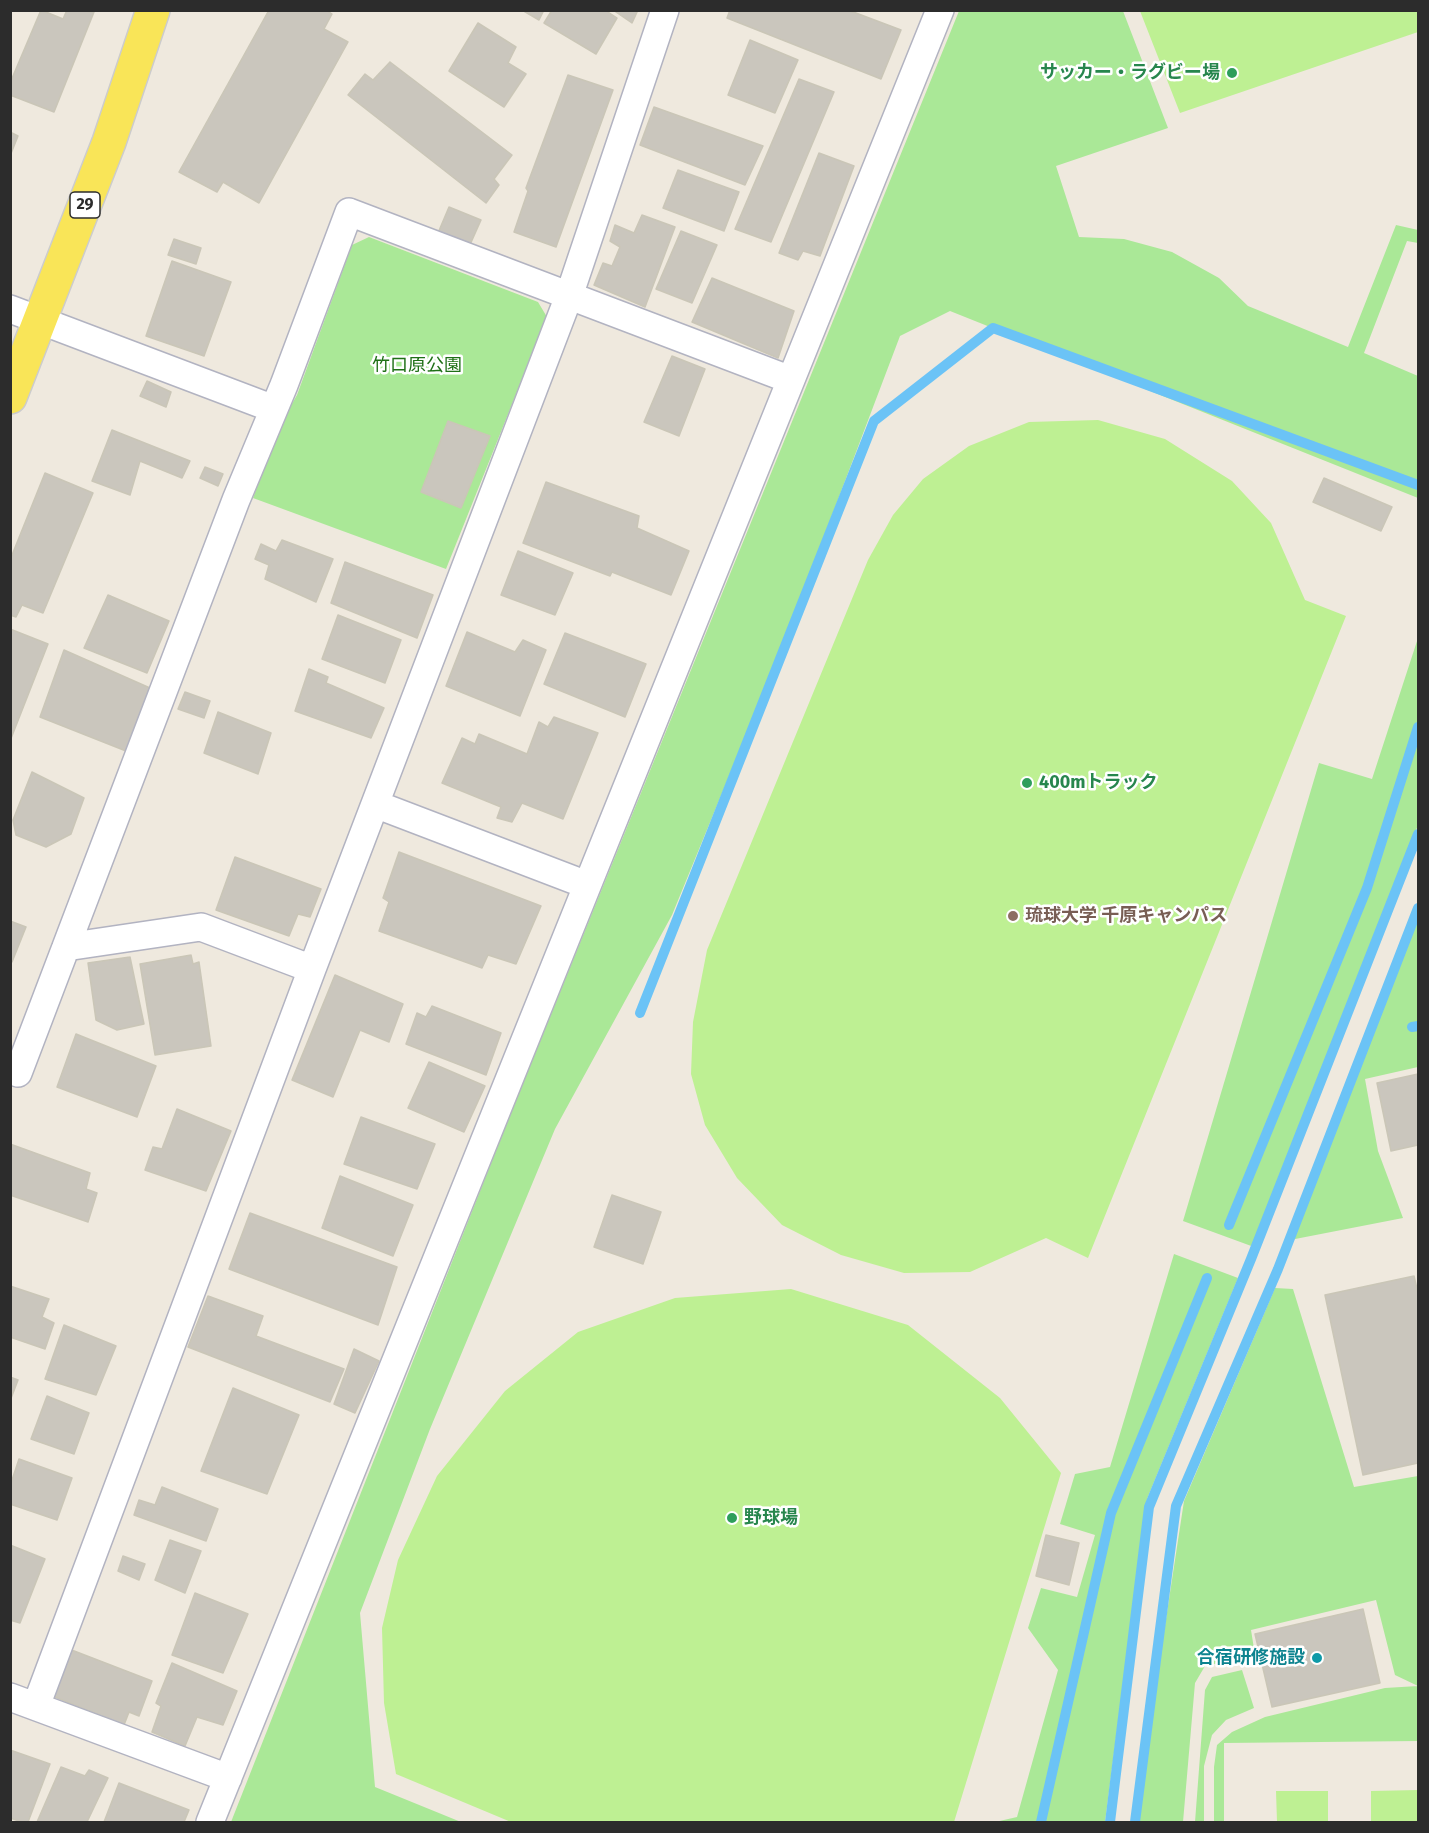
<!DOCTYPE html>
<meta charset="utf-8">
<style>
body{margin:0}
#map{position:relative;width:1429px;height:1833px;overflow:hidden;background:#efe9de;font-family:"Fira Sans",sans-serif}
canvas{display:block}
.frame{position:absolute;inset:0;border:12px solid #2c2c2c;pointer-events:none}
</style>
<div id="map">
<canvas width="1429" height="1833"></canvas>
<div class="frame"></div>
</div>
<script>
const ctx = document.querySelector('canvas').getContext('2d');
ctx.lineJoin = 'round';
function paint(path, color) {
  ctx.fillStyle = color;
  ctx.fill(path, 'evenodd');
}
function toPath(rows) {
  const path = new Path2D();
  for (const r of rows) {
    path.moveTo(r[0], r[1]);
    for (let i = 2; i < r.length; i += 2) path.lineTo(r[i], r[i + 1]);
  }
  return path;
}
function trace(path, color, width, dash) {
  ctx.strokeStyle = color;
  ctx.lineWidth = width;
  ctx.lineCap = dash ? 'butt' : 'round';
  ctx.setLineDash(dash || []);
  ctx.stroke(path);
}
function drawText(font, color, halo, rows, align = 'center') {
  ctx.font = font + ' "Fira Sans","Noto Sans JP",sans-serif';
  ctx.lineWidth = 5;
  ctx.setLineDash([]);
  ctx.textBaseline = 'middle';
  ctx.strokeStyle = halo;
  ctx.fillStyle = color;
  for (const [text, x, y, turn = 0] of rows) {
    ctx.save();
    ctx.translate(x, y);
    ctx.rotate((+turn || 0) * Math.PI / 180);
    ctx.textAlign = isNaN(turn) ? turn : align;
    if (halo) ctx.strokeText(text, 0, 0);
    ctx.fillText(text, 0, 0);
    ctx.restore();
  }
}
const green = toPath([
 [959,11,1123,11,1168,128,1056,166,1079,237,1124,239,1172,252,1219,278,1248,306,1348,347,1396,225,1418,230,1418,243,1407,241,1364,353,1418,376,1418,498,950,311,900,336,784,642,672,915,555,1129,430,1429,360,1613,375,1787,461,1822,231,1822,512,1110],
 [369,237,538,302,547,317,446,569,253,498,278,428,297,395,352,245],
 [1418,638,1418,825,1254,1247,1183,1221,1319,763,1372,779],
 [1418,911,1418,1067,1365,1079,1378,1151,1403,1218,1290,1240],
 [1174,1254,1238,1278,1147,1499,1105,1822,995,1822,1017,1817,1058,1670,1028,1628,1041,1588,1077,1597,1095,1535,1060,1524,1075,1474,1110,1467],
 [1275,1288,1293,1289,1354,1487,1418,1476,1418,1741,1224,1743,1224,1822,1214,1822,1214,1767,1217,1745,1232,1732,1265,1717,1385,1688,1418,1686,1395,1675,1376,1600,1251,1630,1255,1655,1205,1666,1195,1683,1183,1822,1135,1822,1184,1501],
 [1242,1670,1254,1708,1226,1720,1212,1735,1204,1766,1204,1822,1195,1822,1205,1690,1212,1677]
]);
const pitch = toPath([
 [1140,11,1418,11,1418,32,1180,113],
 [1098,420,1165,439,1232,481,1271,523,1305,600,1346,616,1088,1258,1046,1238,970,1272,904,1273,841,1255,782,1225,737,1178,705,1125,691,1074,693,1022,707,950,868,560,893,515,923,479,969,446,1029,422],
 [791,1289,908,1325,1000,1398,1061,1473,954,1822,511,1822,396,1774,384,1703,382,1628,398,1560,437,1476,505,1391,578,1332,675,1298],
 [1418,1790,1418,1822,1371,1822,1371,1791],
 [1276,1791,1328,1791,1328,1822,1277,1822]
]);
const stream = toPath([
 [640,1013,874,421,993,328,1418,485],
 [1412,1027,1418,1026],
 [1229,1225,1367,888,1418,727],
 [1041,1822,1111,1513,1207,1278],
 [1110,1822,1149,1507,1251,1259,1418,834],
 [1135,1822,1176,1506,1278,1269,1418,908]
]);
const building = toPath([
 [41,10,63,19,67,10,94,12,54,112,10,95,10,83,41,10],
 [269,10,326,10,332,14,324,29,348,42,259,203,223,182,217,192,179,172,269,10],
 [522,10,544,10,539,20,522,10],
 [552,10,605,10,617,18,596,54,544,23,552,10],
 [613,10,638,10,632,23,613,10],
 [730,10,848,10,901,30,881,79,727,18,730,10],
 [478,23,516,47,508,63,526,74,504,107,449,71,478,23],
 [750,40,798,60,775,113,728,95,750,40],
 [390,62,512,155,494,179,499,185,486,203,348,95,365,74,373,80,390,62],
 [568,75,613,90,556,247,514,232,528,191,526,188,568,75],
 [799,79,834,92,771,242,735,229,799,79],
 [654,107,763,146,745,185,640,145,654,107],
 [10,132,18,136,10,156,10,132],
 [819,153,854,166,820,256,803,251,798,260,779,253,819,153],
 [678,170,739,192,724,231,663,208,678,170],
 [449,207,481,220,469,247,438,233,449,207],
 [642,215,675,227,645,307,594,285,603,263,612,266,620,247,610,241,615,225,634,233,642,215],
 [681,231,717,245,692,303,656,289,681,231],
 [174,239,201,248,196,264,168,255,174,239],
 [172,261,231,282,204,356,146,336,172,261],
 [712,278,794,311,778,358,692,322,712,278],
 [672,356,705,369,679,436,644,422,672,356],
 [147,381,171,392,166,407,140,396,147,381],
 [448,421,490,436,461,508,421,492,448,421],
 [112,430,190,461,182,478,140,461,130,495,92,481,112,430],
 [205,467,223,474,218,486,200,478,205,467],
 [45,473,93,493,43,613,22,605,16,617,10,615,10,560,45,473],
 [1324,478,1392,507,1381,531,1313,502,1324,478],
 [546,482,639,516,637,528,689,551,671,595,612,572,610,576,523,543,546,482],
 [282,540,333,559,316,602,265,579,269,565,255,559,261,544,276,551,282,540],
 [518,551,573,573,555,615,501,595,518,551],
 [345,562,433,595,417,638,331,603,345,562],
 [108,595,169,621,147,673,84,648,108,595],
 [338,615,401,640,385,683,322,659,338,615],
 [10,629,48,644,10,741,10,629],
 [467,632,515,652,523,640,546,650,520,716,446,686,467,632],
 [565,633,646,664,625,717,544,684,565,633],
 [64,650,150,688,126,751,40,717,64,650],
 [309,669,328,677,326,683,384,708,371,738,295,711,309,669],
 [185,692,210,701,204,718,178,709,185,692],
 [218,712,271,733,258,774,204,753,218,712],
 [554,717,598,733,563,819,522,803,512,822,497,818,501,807,442,783,462,738,475,744,479,734,527,754,539,722,548,727,554,717],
 [32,772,84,798,71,834,46,847,16,835,13,820,32,772],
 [399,852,541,906,516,964,488,955,482,968,379,931,389,902,383,898,399,852],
 [235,857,321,889,310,917,298,914,289,936,216,910,235,857],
 [10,921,26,927,12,962,10,961,10,921],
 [191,955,193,964,199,962,211,1046,155,1055,140,964,191,955],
 [130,957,144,1024,117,1030,96,1020,88,963,130,957],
 [335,975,403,1004,389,1042,360,1030,333,1097,292,1080,335,975],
 [432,1006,501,1033,486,1075,406,1044,417,1013,426,1017,432,1006],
 [76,1034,156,1066,137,1117,57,1087,76,1034],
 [429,1062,485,1086,464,1132,408,1108,429,1062],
 [1418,1074,1418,1145,1391,1151,1377,1083,1418,1074],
 [177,1109,231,1131,206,1191,145,1170,153,1147,162,1149,177,1109],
 [361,1117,435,1144,417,1189,344,1164,361,1117],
 [10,1144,90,1173,86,1189,97,1193,88,1222,10,1195,10,1144],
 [340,1176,413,1205,393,1256,322,1228,340,1176],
 [612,1195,661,1212,643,1264,594,1247,612,1195],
 [250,1213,397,1267,378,1325,229,1269,250,1213],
 [1414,1276,1418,1293,1418,1463,1363,1475,1325,1295,1414,1276],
 [10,1286,49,1299,42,1317,54,1323,45,1349,10,1337,10,1286],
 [208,1296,263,1316,256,1336,344,1369,330,1402,188,1347,208,1296],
 [64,1325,116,1346,96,1395,45,1379,64,1325],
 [354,1349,379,1361,355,1413,334,1404,354,1349],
 [10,1377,18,1380,10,1401,10,1377],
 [233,1388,299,1415,267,1494,201,1471,233,1388],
 [47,1396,89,1413,74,1454,31,1439,47,1396],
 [19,1459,72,1478,57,1520,10,1504,10,1486,19,1459],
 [162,1487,218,1509,206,1541,134,1515,139,1500,155,1505,162,1487],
 [1046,1535,1079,1543,1069,1585,1036,1576,1046,1535],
 [170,1540,201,1551,185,1593,155,1580,170,1540],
 [10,1545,45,1559,20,1623,10,1620,10,1545],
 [123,1556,145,1564,139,1580,118,1571,123,1556],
 [195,1593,248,1614,223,1673,172,1655,195,1593],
 [1363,1609,1380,1683,1272,1707,1255,1634,1363,1609],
 [69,1649,152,1681,139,1716,129,1712,124,1725,50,1695,69,1649],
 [172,1663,237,1691,223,1725,197,1717,185,1746,152,1732,161,1706,156,1703,172,1663],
 [10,1750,50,1764,28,1822,22,1822,10,1818,10,1750],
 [61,1767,85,1776,89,1770,108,1778,87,1822,37,1822,61,1767],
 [119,1783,189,1810,184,1822,104,1822,119,1783]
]);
const street = toPath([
 [10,309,274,409],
 [375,804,587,885],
 [66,947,201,927,312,969],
 [10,1070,18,1073,236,500,284,385,349,212,791,380],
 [10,1697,228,1778],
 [36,1706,312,969,569,296,665,10],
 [210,1822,940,10]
]);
const primary = toPath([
 [10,397,109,142,153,10]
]);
const markers = [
 [1232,73,6,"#2e9e5b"],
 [1027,783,6,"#2e9e5b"],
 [1013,916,6,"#8d6e63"],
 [732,1518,6,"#2e9e5b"],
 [1317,1658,6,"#0f9aa8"]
];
const shields = [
 [85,205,30]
];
const shieldNames = [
 ["29",85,205]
];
const leisureNames = [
 ["サッカー・ラグビー場",1220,73,"right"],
 ["400mトラック",1039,783],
 ["野球場",744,1518]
];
const parkNames = [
 ["竹口原公園",417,366]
];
const educationNames = [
 ["琉球大学 千原キャンパス",1025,916]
];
const cultureNames = [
 ["合宿研修施設",1305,1658]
];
paint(green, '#aae897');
paint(pitch, '#bef093');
trace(stream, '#6bc3f6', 10);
paint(building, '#cac6bd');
trace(building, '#cac6b7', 1.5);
trace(street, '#b2b3c1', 30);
trace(primary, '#ccc', 36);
trace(street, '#fff', 27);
trace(primary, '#f9e558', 33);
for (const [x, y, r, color] of markers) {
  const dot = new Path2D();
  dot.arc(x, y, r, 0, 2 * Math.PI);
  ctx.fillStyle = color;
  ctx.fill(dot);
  trace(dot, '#fff', 2);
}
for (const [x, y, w] of shields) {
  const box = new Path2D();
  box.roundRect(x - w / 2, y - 13, w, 26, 4.5);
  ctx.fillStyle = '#fff';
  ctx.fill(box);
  trace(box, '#2c2c2c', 1.5);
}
drawText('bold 16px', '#2c2c2c', null, shieldNames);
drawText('bold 18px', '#27864d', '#fff', leisureNames, 'left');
drawText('18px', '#1f7016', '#fff', parkNames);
drawText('bold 18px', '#785e54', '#fff', educationNames, 'left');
drawText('bold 18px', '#0d838f', '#fff', cultureNames, 'right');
</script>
